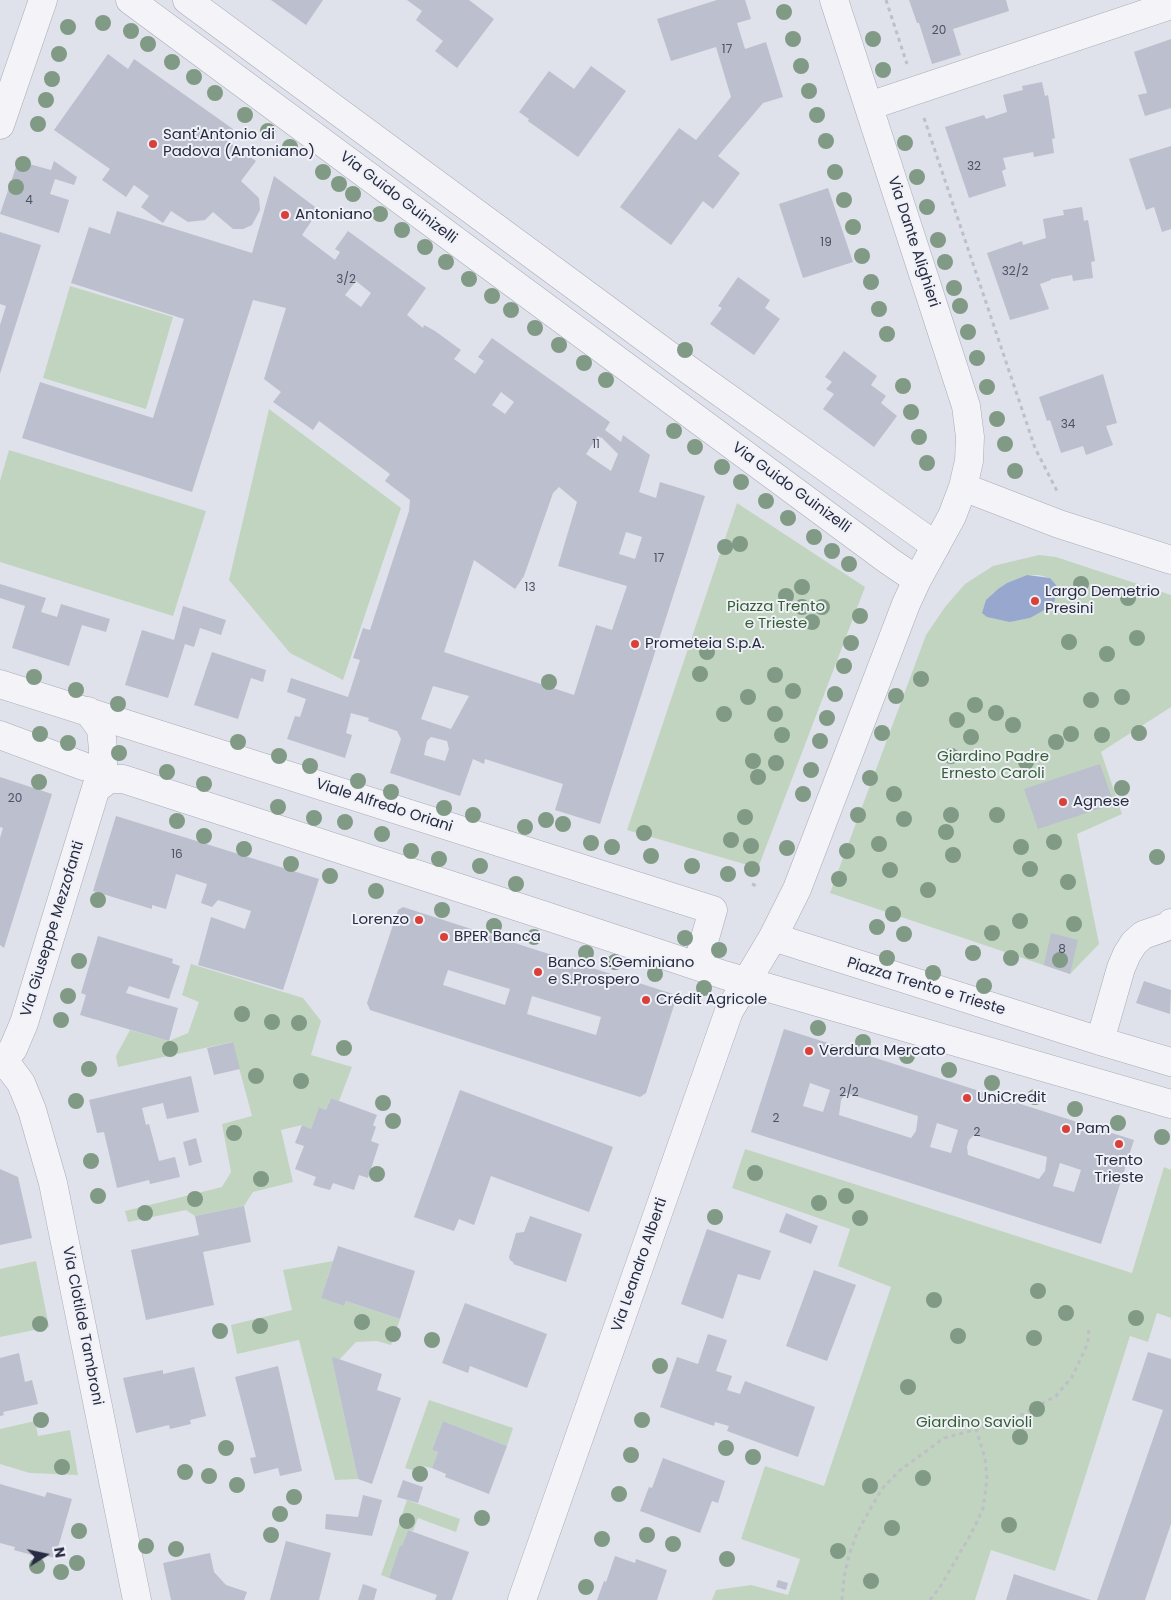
<!DOCTYPE html>
<meta charset="utf-8">
<style>
body{margin:0}
#map{position:relative;width:1171px;height:1600px;overflow:hidden;background:#dfe2ea;font-family:Poppins,sans-serif}
canvas{display:block}
.north{position:absolute;left:20px;top:1530px;width:50px;height:50px;-webkit-text-stroke:4px #eff1f7;paint-order:stroke;rotate:80deg;font-size:14px;font-weight:700;line-height:20px;text-align:center;color:#272c42}
.north::after{content:'';display:block;margin:auto;width:18px;height:22px;background:#272c42;clip-path:polygon(50% 0,100% 100%,50% 72%,0 100%)}
</style>
<div id="map">
<canvas width="1171" height="1600"></canvas>
<div class="north">N</div>
</div>
<script>
const ctx = document.querySelector('canvas').getContext('2d');
ctx.lineJoin = 'round';
function paint(path, color) {
  ctx.fillStyle = color;
  ctx.fill(path, 'evenodd');
}
function toPath(rows) {
  const path = new Path2D();
  for (const r of rows) {
    path.moveTo(r[0], r[1]);
    for (let i = 2; i < r.length; i += 2) path.lineTo(r[i], r[i + 1]);
  }
  return path;
}
function trace(path, color, width, dash) {
  ctx.strokeStyle = color;
  ctx.lineWidth = width;
  ctx.lineCap = dash ? 'butt' : 'round';
  ctx.setLineDash(dash || []);
  ctx.stroke(path);
}
function drawText(font, color, halo, rows, align = 'center') {
  ctx.font = font + ' Poppins,sans-serif';
  ctx.lineWidth = 4;
  ctx.setLineDash([]);
  ctx.textBaseline = 'middle';
  ctx.strokeStyle = halo;
  ctx.fillStyle = color;
  for (const [text, x, y, turn = 0] of rows) {
    ctx.save();
    ctx.translate(x, y);
    ctx.rotate((+turn || 0) * Math.PI / 180);
    ctx.textAlign = isNaN(turn) ? turn : align;
    if (halo) ctx.strokeText(text, 0, 0);
    ctx.fillText(text, 0, 0);
    ctx.restore();
  }
}
const green = toPath([
 [70,286,173,317,146,409,43,378],
 [269,409,401,508,343,680,290,653,229,580],
 [9,450,206,511,173,616,0,562,0,481],
 [737,503,865,587,758,868,627,830],
 [1039,555,1056,557,1171,595,1171,707,1101,752,1122,814,1077,834,1099,944,1070,974,830,893,926,635,945,607,965,584,993,566],
 [1027,575,1039,575,1050,578,1030,618,1010,622,991,595,1007,583],
 [191,964,303,998,321,1021,311,1055,352,1067,339,1101,331,1098,326,1110,319,1107,311,1129,302,1125,281,1130,293,1182,253,1192,244,1206,195,1216,186,1210,128,1222,125,1211,222,1187,231,1172,222,1124,252,1116,232,1042,118,1067,116,1056,130,1030,169,1041,188,1033,199,1002,182,995],
 [745,1149,1132,1273,1164,1167,1171,1170,1171,1318,1157,1313,1148,1342,1130,1336,1055,1571,991,1550,975,1600,712,1600,716,1590,751,1585,788,1595,800,1559,741,1539,765,1466,824,1486,891,1287,838,1266,850,1229,732,1188],
 [36,1261,49,1327,0,1337,0,1269],
 [333,1261,321,1298,344,1306,346,1301,400,1319,391,1345,377,1341,356,1342,340,1359,332,1360,358,1479,335,1480,299,1340,237,1354,231,1325,292,1310,283,1270],
 [429,1400,513,1428,507,1446,443,1421,432,1450,438,1452,432,1468,422,1466,419,1472,405,1468],
 [35,1421,38,1436,70,1430,78,1475,30,1473,0,1464,0,1429],
 [407,1500,460,1519,456,1532,418,1518,413,1531,408,1530,402,1546,400,1545,389,1578,381,1575]
]);
const water = toPath([
 [1027,575,1050,578,1056,585,1058,591,1054,602,1046,609,1030,618,1010,622,987,617,982,613,986,600,998,589,1007,583]
]);
const building = toPath([
 [271,0,323,0,306,25],
 [407,0,469,0,494,19,457,68,435,51,443,41,416,20,422,11],
 [717,0,745,0,751,19,737,23,745,49,766,42,783,97,763,103,718,156,740,173,713,209,703,201,671,245,620,207,679,128,696,140,731,97,716,47,671,61,657,19],
 [909,0,1006,0,1009,11,953,29,961,55,932,64,919,23,917,23],
 [1171,39,1171,108,1145,116,1138,95,1147,93,1134,52],
 [108,54,128,69,134,59,233,129,226,140,256,161,241,181,259,198,260,210,252,225,243,229,233,229,213,212,205,220,188,222,171,211,163,223,141,207,149,196,134,185,126,197,102,180,110,169,54,130],
 [591,66,626,91,578,157,528,121,529,119,519,112,549,71,574,89],
 [1042,82,1045,96,1048,95,1055,138,1052,139,1054,153,1034,157,1033,152,1003,158,1006,169,1002,171,1006,186,969,198,945,127,984,115,986,119,1007,112,1003,95,1023,90,1022,86],
 [1171,146,1171,229,1162,232,1154,207,1146,210,1129,159],
 [18,161,51,170,54,161,77,177,74,185,55,179,50,194,69,200,59,233,0,214],
 [274,176,319,210,302,235,335,260,340,252,335,249,348,231,426,288,407,315,423,328,424,325,435,331,461,350,454,359,475,374,484,361,478,357,492,338,610,422,605,430,621,442,623,435,650,455,639,492,656,498,660,482,705,496,600,824,555,810,563,784,485,759,484,764,473,759,460,796,390,773,401,739,397,731,368,721,369,718,351,713,346,733,352,735,345,758,287,739,295,716,300,717,306,699,287,692,291,678,348,697,360,660,353,658,363,628,370,630,409,511,410,500,385,481,390,474,319,421,313,430,273,402,281,392,264,379,286,308,253,300,192,492,22,438,40,382,153,418,184,319,71,283,89,227,110,234,117,211,252,253],
 [356,281,371,293,361,307,345,295],
 [501,392,514,402,505,414,492,405],
 [598,436,601,438,601,437,618,454,611,471,586,454],
 [559,487,577,502,558,566,627,586,612,630,596,625,574,695,444,652,474,560,515,589,524,576,553,493],
 [626,532,642,537,635,559,619,554],
 [433,686,469,696,451,729,421,719],
 [431,737,447,741,449,749,445,761,424,755,427,741],
 [828,188,853,262,803,278,779,204],
 [1082,207,1084,221,1088,220,1095,261,1091,262,1093,278,1073,281,1072,275,1051,279,1051,280,1040,284,1049,309,1010,320,987,253,1022,241,1023,245,1046,238,1043,219,1064,215,1063,210],
 [0,232,41,245,0,374,0,325,6,306,0,304],
 [738,277,770,300,765,308,780,319,754,355,710,324,722,308,718,306],
 [844,351,877,376,871,385,886,396,881,403,897,416,874,447,823,409,834,394,826,389,832,382,825,377],
 [1103,374,1117,423,1106,426,1113,445,1086,455,1083,446,1061,453,1050,420,1047,421,1039,397],
 [0,584,46,598,41,612,57,617,61,604,110,619,106,632,82,625,69,666,12,648,25,606,0,598],
 [183,606,226,620,221,635,200,628,194,647,185,644,168,698,125,685,142,630,174,640],
 [212,652,266,670,263,682,251,678,238,719,194,705],
 [1100,764,1114,804,1038,829,1024,789],
 [0,777,52,794,4,948,0,945,0,838,3,828,0,827],
 [116,816,319,879,283,990,198,965,211,917,245,929,251,911,218,900,212,907,201,903,207,884,176,874,166,909,152,905,152,909,93,891],
 [403,907,673,994,676,999,646,1093,640,1097,370,1010,367,1003,398,910],
 [448,970,510,989,505,1005,443,985],
 [532,996,601,1017,596,1035,527,1014],
 [1051,933,1078,940,1070,974,1044,965],
 [98,936,173,959,172,963,180,966,169,999,129,986,126,993,178,1008,169,1041,80,1015,86,995,81,993],
 [1144,981,1171,990,1170,1014,1136,1003],
 [784,1029,1134,1140,1101,1244,751,1132],
 [810,1083,830,1090,823,1112,803,1106],
 [846,1093,918,1116,916,1131,911,1138,839,1115,841,1100],
 [937,1123,958,1130,951,1153,930,1147],
 [974,1135,1047,1157,1045,1171,1039,1179,968,1155,967,1147,969,1140],
 [1060,1163,1081,1170,1074,1192,1053,1186],
 [233,1042,240,1069,214,1075,207,1048],
 [191,1076,199,1112,167,1119,163,1103,142,1108,146,1125,149,1124,159,1161,175,1157,180,1177,150,1184,149,1180,117,1188,104,1132,97,1133,89,1100],
 [460,1090,613,1147,589,1212,491,1176,474,1225,459,1219,454,1231,414,1217],
 [331,1098,377,1115,373,1125,376,1127,371,1141,379,1144,368,1178,359,1175,354,1190,333,1183,330,1190,319,1187,313,1185,316,1177,295,1169,304,1146,295,1143,302,1125,311,1129,319,1107,326,1110],
 [196,1138,202,1162,189,1166,183,1142],
 [0,1169,18,1177,32,1238,0,1245],
 [244,1206,251,1242,203,1252,214,1305,146,1320,131,1250,199,1235,195,1216],
 [786,1213,818,1226,811,1244,779,1232],
 [530,1216,582,1234,566,1282,513,1264,514,1263,510,1260,509,1257,516,1233,524,1232],
 [707,1229,771,1251,760,1280,738,1274,723,1319,681,1304],
 [338,1246,415,1271,400,1319,346,1301,344,1306,321,1298],
 [814,1270,856,1285,827,1361,786,1346],
 [465,1303,547,1334,527,1388,470,1366,468,1373,442,1363],
 [708,1334,727,1340,716,1371,732,1376,727,1390,740,1394,745,1381,815,1407,798,1457,727,1431,729,1426,715,1422,714,1426,660,1407,677,1357,698,1364],
 [1148,1352,1171,1359,1171,1524,1145,1600,1097,1600,1163,1410,1132,1400],
 [19,1353,25,1382,32,1380,38,1404,3,1412,4,1415,0,1416,0,1358],
 [333,1357,382,1374,377,1390,401,1398,372,1484,358,1479,332,1360],
 [278,1366,302,1471,280,1476,278,1468,254,1474,250,1458,256,1457,235,1377],
 [194,1367,206,1416,190,1420,191,1424,170,1429,169,1425,136,1433,123,1378,163,1370,163,1374],
 [443,1421,507,1446,489,1494,445,1477,446,1474,432,1468,438,1452,432,1450],
 [663,1458,725,1481,718,1503,712,1501,700,1533,640,1511,649,1487,652,1488],
 [403,1480,423,1487,418,1503,397,1497],
 [0,1484,45,1497,47,1492,72,1499,55,1558,40,1554,39,1557,14,1550,15,1547,0,1543],
 [363,1495,382,1500,372,1536,325,1529,326,1514,358,1517],
 [408,1530,469,1552,452,1600,435,1600,437,1595,389,1578,400,1545,402,1546],
 [286,1541,331,1553,319,1600,270,1600],
 [210,1553,214,1572,226,1585,247,1592,244,1600,171,1600,163,1563],
 [615,1556,635,1563,636,1559,667,1570,657,1600,597,1600,604,1581,606,1582],
 [1014,1574,1091,1600,1006,1600],
 [778,1580,788,1583,786,1590,776,1587],
 [363,1584,377,1589,374,1600,358,1600]
]);
const path = toPath([
 [886,0,907,64],
 [924,118,1035,448,1057,491],
 [752,884,759,887],
 [842,1600,844,1578,849,1555,857,1533,869,1511,882,1489,899,1471,944,1438,1012,1420,1056,1396,1072,1377,1088,1343,1089,1326],
 [930,1600,940,1587,971,1534,983,1509,987,1479,985,1458,976,1429],
 [1138,1600,1171,1500]
]);
const minor = toPath([
 [130,0,889,561,917,580],
 [187,0,686,368,936,546],
 [869,106,1171,5],
 [0,125,43,0],
 [963,487,1059,524,1171,560],
 [0,684,713,910,697,966],
 [0,735,83,766],
 [96,789,109,779,123,779,543,915,724,975,1171,1104],
 [773,937,1100,1041,1171,1062],
 [1100,1041,1121,968,1127,954,1134,943,1143,935,1169,926,1171,923],
 [4,1060,21,1083,32,1110,53,1183,137,1600],
 [0,1065,13,1049,24,1023,103,765,103,749,101,729,88,711],
 [522,1600,729,1011,773,937,797,889,906,604,917,580,952,516,963,487,969,461,970,437,966,406,834,0]
]);
const trees = [
 [784,12],
 [103,23],
 [68,27],
 [131,31],
 [793,39],
 [873,39],
 [148,44],
 [59,54],
 [172,62],
 [801,66],
 [883,70],
 [194,77],
 [52,79],
 [809,91],
 [215,93],
 [46,100],
 [245,115],
 [817,115],
 [38,124],
 [268,131],
 [826,141],
 [905,143],
 [290,147],
 [23,164],
 [323,172],
 [835,172],
 [917,177],
 [339,184],
 [16,187],
 [353,194],
 [844,200],
 [927,207],
 [380,214],
 [853,227],
 [402,230],
 [938,240],
 [425,247],
 [862,256],
 [446,262],
 [945,262],
 [469,279],
 [871,282],
 [954,288],
 [492,296],
 [960,306],
 [879,309],
 [511,310],
 [535,328],
 [968,332],
 [887,334],
 [559,345],
 [685,350],
 [977,358],
 [584,363],
 [606,380],
 [903,386],
 [987,387],
 [911,412],
 [997,419],
 [674,431],
 [919,437],
 [1005,444],
 [695,447],
 [927,463],
 [722,467],
 [1015,471],
 [741,482],
 [766,501],
 [788,518],
 [814,537],
 [740,544],
 [725,547],
 [832,551],
 [849,564],
 [1081,584],
 [802,587],
 [786,596],
 [1128,598],
 [802,607],
 [822,607],
 [860,616],
 [812,622],
 [1137,638],
 [1069,642],
 [851,643],
 [707,652],
 [1107,654],
 [844,666],
 [700,674],
 [775,675],
 [34,677],
 [921,679],
 [549,682],
 [76,690],
 [793,691],
 [835,694],
 [896,696],
 [748,697],
 [1122,697],
 [1091,700],
 [118,704],
 [975,705],
 [996,713],
 [724,714],
 [775,714],
 [827,718],
 [957,720],
 [1013,725],
 [882,733],
 [1139,733],
 [40,734],
 [1071,734],
 [782,735],
 [1102,735],
 [971,737],
 [820,741],
 [238,742],
 [1056,742],
 [68,743],
 [119,753],
 [279,756],
 [951,756],
 [753,761],
 [1026,762],
 [776,763],
 [310,766],
 [811,770],
 [167,772],
 [758,777],
 [870,778],
 [358,781],
 [39,782],
 [204,784],
 [1122,788],
 [391,792],
 [803,794],
 [894,794],
 [278,807],
 [444,808],
 [473,815],
 [858,815],
 [951,815],
 [997,815],
 [745,817],
 [314,818],
 [904,819],
 [546,820],
 [177,821],
 [345,822],
 [563,824],
 [525,827],
 [946,832],
 [644,833],
 [382,834],
 [204,836],
 [731,840],
 [1054,842],
 [591,843],
 [879,844],
 [751,846],
 [612,847],
 [1021,847],
 [787,848],
 [244,849],
 [411,851],
 [847,851],
 [953,855],
 [651,856],
 [1157,857],
 [439,859],
 [291,864],
 [480,866],
 [692,866],
 [752,869],
 [1030,869],
 [890,870],
 [728,874],
 [330,876],
 [839,879],
 [1068,882],
 [516,884],
 [928,890],
 [376,891],
 [98,900],
 [442,910],
 [893,914],
 [1020,921],
 [1074,924],
 [494,926],
 [877,927],
 [992,933],
 [904,934],
 [534,937],
 [685,938],
 [719,950],
 [1031,951],
 [586,953],
 [973,953],
 [887,958],
 [1011,958],
 [1060,960],
 [79,961],
 [615,962],
 [933,973],
 [655,974],
 [984,986],
 [704,988],
 [68,996],
 [242,1014],
 [61,1020],
 [272,1022],
 [299,1023],
 [818,1028],
 [863,1042],
 [344,1048],
 [170,1049],
 [907,1056],
 [89,1069],
 [949,1070],
 [256,1076],
 [301,1081],
 [992,1083],
 [1035,1097],
 [76,1101],
 [383,1103],
 [1075,1109],
 [393,1121],
 [1118,1123],
 [234,1133],
 [1162,1137],
 [91,1161],
 [755,1173],
 [377,1174],
 [261,1179],
 [98,1196],
 [846,1196],
 [195,1199],
 [819,1203],
 [145,1213],
 [715,1217],
 [860,1218],
 [1038,1291],
 [934,1300],
 [1066,1313],
 [1136,1318],
 [362,1322],
 [40,1324],
 [260,1326],
 [220,1331],
 [393,1334],
 [958,1336],
 [1034,1338],
 [432,1340],
 [660,1366],
 [908,1387],
 [1037,1409],
 [41,1420],
 [642,1420],
 [1020,1437],
 [226,1448],
 [726,1448],
 [631,1455],
 [753,1457],
 [62,1467],
 [185,1472],
 [420,1474],
 [209,1476],
 [923,1478],
 [237,1485],
 [870,1486],
 [619,1494],
 [294,1497],
 [280,1514],
 [482,1518],
 [407,1521],
 [1009,1525],
 [892,1528],
 [79,1531],
 [271,1535],
 [647,1535],
 [602,1539],
 [673,1544],
 [146,1546],
 [176,1549],
 [838,1551],
 [727,1559],
 [77,1563],
 [37,1566],
 [61,1572],
 [871,1581],
 [586,1587]
];
const markers = [
 [153,144,5,"#d9403a"],
 [285,215,5,"#d9403a"],
 [1035,601,5,"#d9403a"],
 [635,644,5,"#d9403a"],
 [1063,802,5,"#d9403a"],
 [419,920,5,"#d9403a"],
 [444,937,5,"#d9403a"],
 [538,972,5,"#d9403a"],
 [646,1000,5,"#d9403a"],
 [809,1051,5,"#d9403a"],
 [967,1098,5,"#d9403a"],
 [1066,1129,5,"#d9403a"],
 [1119,1144,5,"#d9403a"]
];
const numberNames = [
 ["20",939,31],
 ["17",727,50],
 ["32",974,167],
 ["4",29,201],
 ["19",826,243],
 ["32/2",1015,272],
 ["3/2",346,280],
 ["34",1068,425],
 ["11",596,445],
 ["17",659,559],
 ["13",530,588],
 ["20",15,799],
 ["16",177,855],
 ["8",1062,950],
 ["2/2",849,1093],
 ["2",776,1119],
 ["2",977,1133]
];
const poiNames = [
 ["Sant'Antonio di",163,135],
 ["Padova (Antoniano)",163,152],
 ["Antoniano",295,215],
 ["Largo Demetrio",1045,592],
 ["Presini",1045,609],
 ["Prometeia S.p.A.",645,644],
 ["Agnese",1073,802],
 ["Lorenzo",409,920,"right"],
 ["BPER Banca",454,937],
 ["Banco S.Geminiano",548,963],
 ["e S.Prospero",548,980],
 ["Crédit Agricole",656,1000],
 ["Verdura Mercato",819,1051],
 ["UniCredit",977,1098],
 ["Pam",1076,1129],
 ["Trento",1119,1161,"center"],
 ["Trieste",1119,1178,"center"]
];
const streetNames = [
 ["Via Guido Guinizelli",398,198,37],
 ["Via Dante Alighieri",913,242,72],
 ["Via Guido Guinizelli",791,488,36],
 ["Viale Alfredo Oriani",384,806,18],
 ["Via Giuseppe Mezzofanti",53,929,-73],
 ["Piazza Trento e Trieste",926,987,17],
 ["Via Leandro Alberti",640,1265,-71],
 ["Via Clotilde Tambroni",82,1326,79]
];
const parkNames = [
 ["Piazza Trento",776,607],
 ["e Trieste",776,624],
 ["Giardino Padre",993,757],
 ["Ernesto Caroli",993,774],
 ["Giardino Savioli",974,1423]
];
paint(green, '#c1d4c0');
paint(water, '#97a7cd');
paint(building, '#bcbfcd');
trace(minor, '#a8abb8', 29);
trace(path, '#bebfc9', 3, [4, 4]);
trace(minor, '#f3f3f8', 28);
ctx.fillStyle = '#809a85';
for (const [x, y] of trees) {
  ctx.beginPath();
  ctx.arc(x, y, 8, 0, 2 * Math.PI);
  ctx.fill();
}
for (const [x, y, r, color] of markers) {
  const dot = new Path2D();
  dot.arc(x, y, r, 0, 2 * Math.PI);
  ctx.fillStyle = color;
  ctx.fill(dot);
  trace(dot, '#eff1f7', 2);
}
drawText('12px', '#4c5165', null, numberNames);
drawText('15px', '#272c42', '#eff1f7', poiNames, 'left');
drawText('15px', '#272c42', '#eff1f7', streetNames);
drawText('15px', '#335f33', '#eff1f7', parkNames);
</script>
